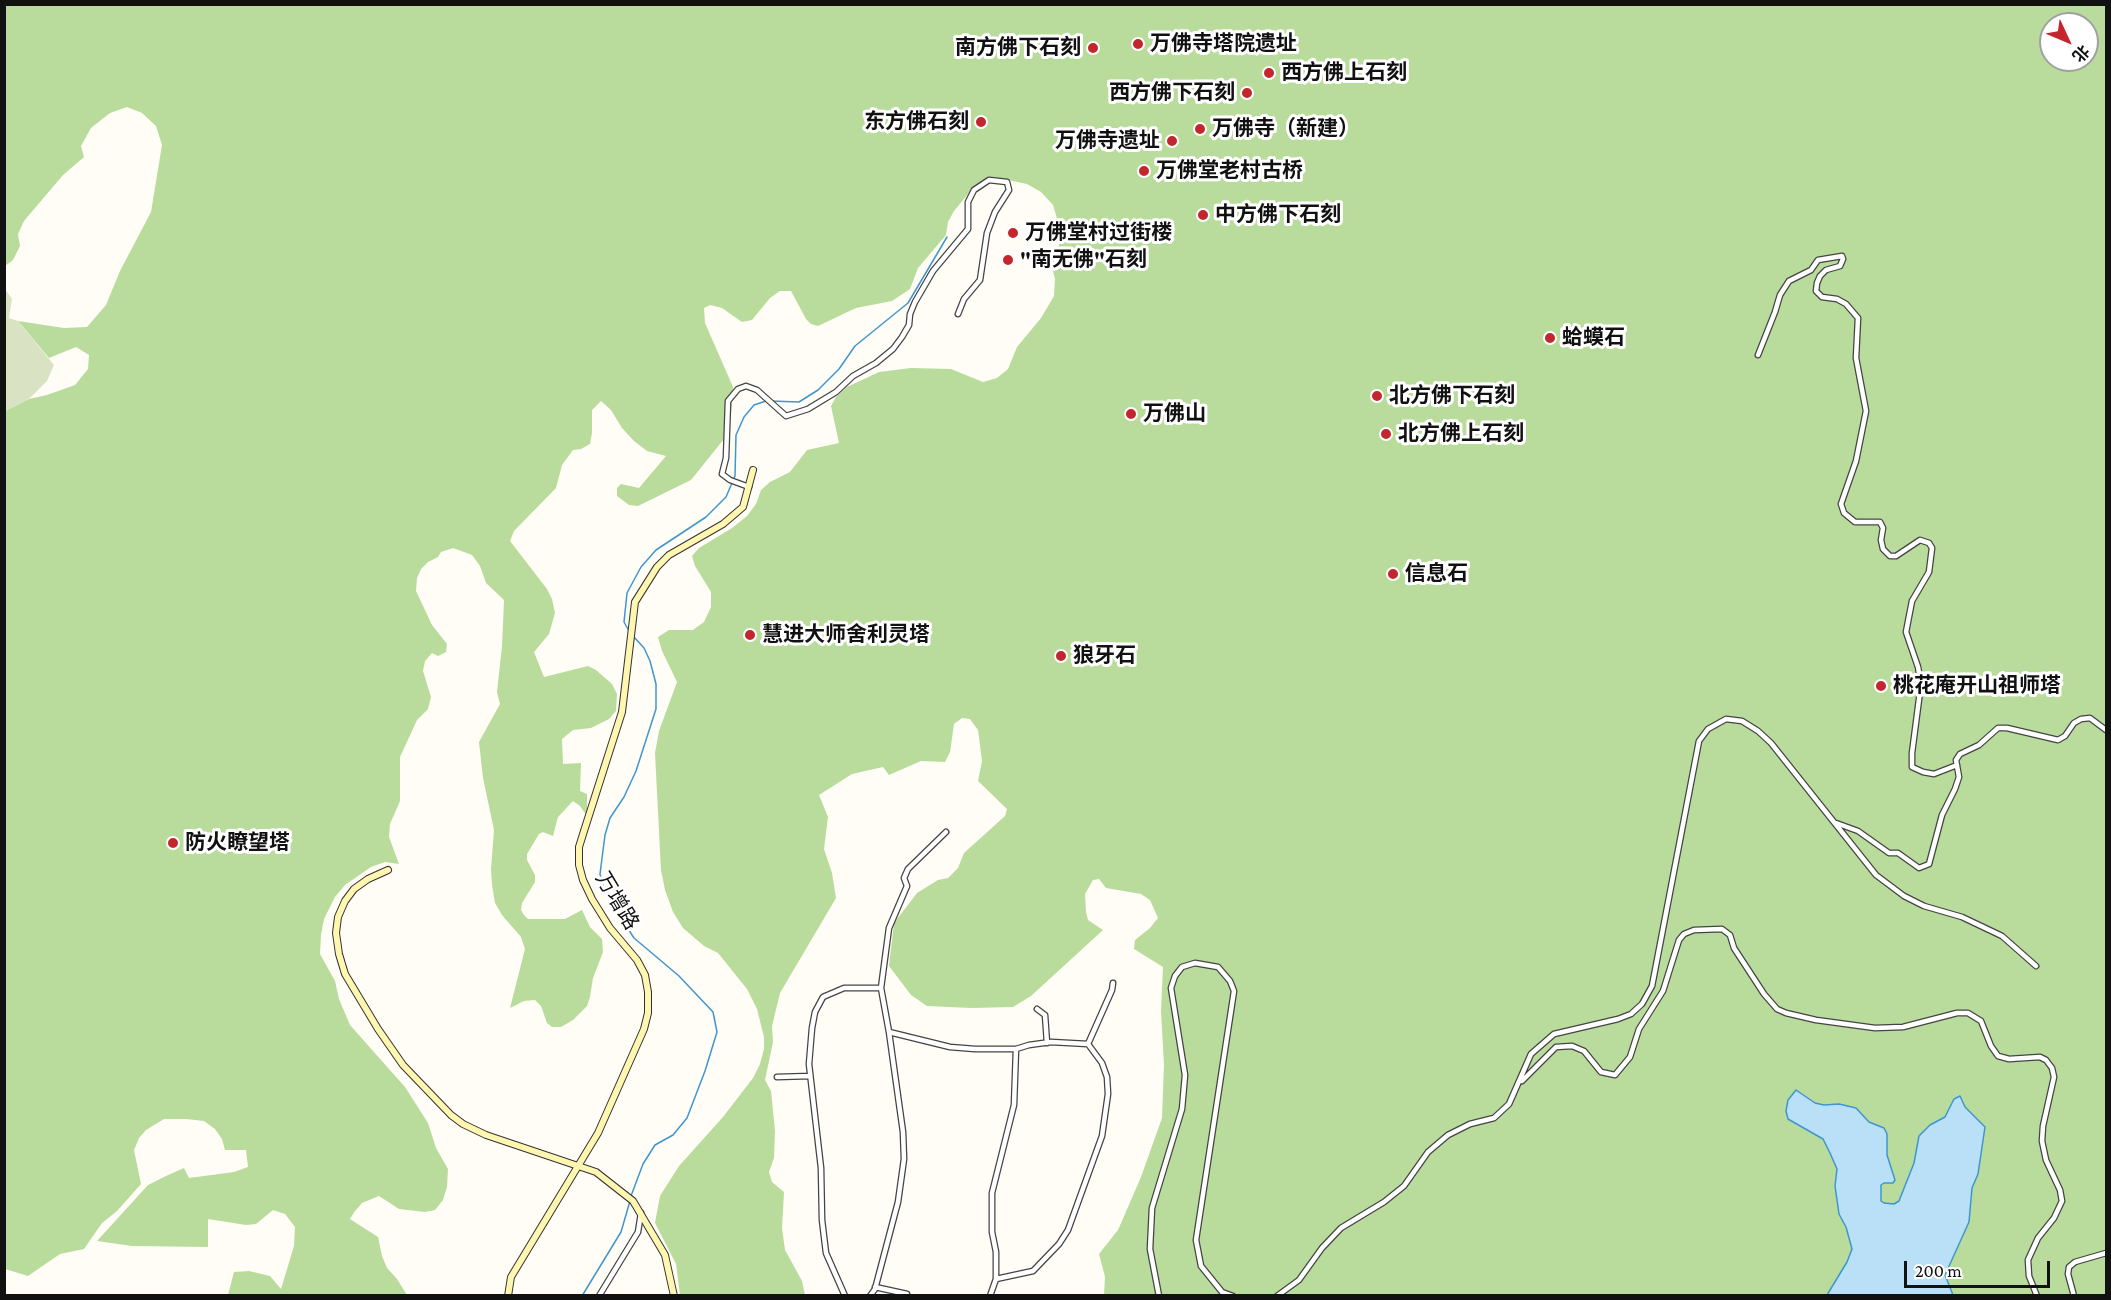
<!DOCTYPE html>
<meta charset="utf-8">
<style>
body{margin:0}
#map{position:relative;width:2111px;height:1300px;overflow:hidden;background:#fffdf5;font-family:"Crimson Pro","Noto Sans SC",serif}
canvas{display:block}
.frame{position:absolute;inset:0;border:6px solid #111;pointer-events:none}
.north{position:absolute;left:2039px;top:12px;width:60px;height:60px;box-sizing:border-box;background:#fff;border:2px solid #a0a0a0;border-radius:50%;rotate:134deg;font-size:16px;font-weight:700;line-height:24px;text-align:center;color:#111}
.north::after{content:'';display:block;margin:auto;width:21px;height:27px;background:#c4262e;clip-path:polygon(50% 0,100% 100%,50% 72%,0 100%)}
.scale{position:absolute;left:1904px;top:1261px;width:146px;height:27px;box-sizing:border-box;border:3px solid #111;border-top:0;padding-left:8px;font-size:18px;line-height:21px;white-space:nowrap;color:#111;-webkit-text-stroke:4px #fff;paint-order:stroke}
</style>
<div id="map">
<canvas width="2111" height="1300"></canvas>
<div class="frame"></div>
<div class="north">北</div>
<div class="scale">200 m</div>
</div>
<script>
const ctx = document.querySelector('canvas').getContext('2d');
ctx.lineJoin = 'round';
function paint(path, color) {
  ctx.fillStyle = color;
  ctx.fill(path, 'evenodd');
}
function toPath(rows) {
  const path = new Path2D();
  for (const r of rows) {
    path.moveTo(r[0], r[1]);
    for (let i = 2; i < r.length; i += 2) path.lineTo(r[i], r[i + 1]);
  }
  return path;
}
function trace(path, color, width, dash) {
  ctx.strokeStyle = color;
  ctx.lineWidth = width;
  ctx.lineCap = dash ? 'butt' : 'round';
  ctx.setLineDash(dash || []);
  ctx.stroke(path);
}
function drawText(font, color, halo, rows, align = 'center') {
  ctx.font = font + ' "Crimson Pro","Noto Sans SC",serif';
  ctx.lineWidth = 6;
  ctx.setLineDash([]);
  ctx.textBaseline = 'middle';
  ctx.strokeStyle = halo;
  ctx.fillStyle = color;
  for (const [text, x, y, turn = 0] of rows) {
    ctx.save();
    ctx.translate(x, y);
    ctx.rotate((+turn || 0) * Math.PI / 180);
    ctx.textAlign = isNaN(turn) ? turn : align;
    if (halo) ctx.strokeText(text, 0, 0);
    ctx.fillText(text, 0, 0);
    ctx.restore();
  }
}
const forest = toPath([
 [5,5,2106,5,2106,1295,1104,1295,1105,1277,1099,1254,1118,1230,1141,1177,1162,1118,1164,1065,1161,1011,1163,967,1134,949,1135,940,1150,928,1158,918,1150,900,1141,894,1106,888,1099,879,1093,880,1085,894,1086,912,1088,920,1103,930,1031,996,1013,1007,971,1008,927,1006,911,995,889,966,894,923,917,893,938,880,948,878,958,868,964,853,1005,816,1007,809,978,781,982,761,978,730,970,719,962,718,954,724,950,752,945,762,921,761,889,775,883,767,852,774,819,795,828,817,824,849,832,873,836,898,780,993,772,1026,773,1042,765,1080,771,1091,775,1131,774,1158,769,1172,772,1182,784,1192,782,1228,785,1250,802,1281,805,1295,680,1295,676,1264,655,1223,660,1196,679,1166,723,1117,753,1078,760,1064,764,1049,764,1037,757,1009,747,989,718,953,704,946,683,928,673,912,665,890,661,870,655,753,659,731,677,682,662,651,658,637,669,630,693,630,704,622,711,607,711,592,695,566,692,556,699,548,732,528,747,516,756,504,761,490,770,482,790,472,807,450,839,443,831,406,836,397,847,387,879,372,911,368,951,369,983,382,997,378,1008,369,1017,347,1041,318,1054,296,1055,279,1050,260,1059,246,1059,225,1053,205,1041,192,1027,184,1008,180,987,180,973,188,954,211,948,222,946,235,918,268,910,289,892,301,856,308,818,326,811,324,806,319,791,291,780,291,770,298,752,320,742,322,722,308,710,305,704,308,705,323,733,387,731,414,724,439,691,480,638,506,629,505,617,496,617,488,621,484,639,488,666,456,647,451,634,441,622,428,611,410,601,401,592,410,592,433,590,444,581,449,573,450,562,465,556,488,514,531,510,541,547,589,552,599,555,613,549,634,534,652,544,677,588,666,596,670,612,684,617,694,616,711,609,719,591,728,573,730,562,739,563,764,581,763,580,791,587,794,587,816,580,806,573,801,558,817,553,836,543,832,539,834,527,854,527,860,535,875,535,882,522,903,521,910,524,915,528,919,565,919,582,910,590,927,602,939,603,952,593,978,590,997,587,1006,573,1020,561,1027,552,1027,547,1023,541,1006,535,1000,524,1001,510,1008,525,949,521,937,502,915,495,903,492,885,491,869,494,830,483,778,479,742,500,704,497,692,502,646,504,600,486,583,480,566,472,555,453,548,441,552,438,557,428,562,421,569,417,578,416,591,432,625,447,644,446,652,438,656,432,653,425,661,423,671,431,697,428,709,417,720,400,757,400,801,390,824,389,837,399,864,385,862,371,867,345,885,335,897,324,919,321,935,320,954,335,981,339,999,350,1025,405,1087,428,1123,436,1148,448,1169,447,1187,443,1200,435,1210,425,1212,399,1209,379,1196,362,1203,355,1211,350,1219,378,1237,382,1256,387,1268,397,1279,407,1295,228,1295,234,1272,249,1271,270,1276,281,1289,294,1246,295,1227,285,1214,273,1210,256,1224,246,1225,208,1219,208,1247,132,1246,97,1241,148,1185,166,1176,184,1168,189,1178,234,1172,248,1167,246,1150,225,1150,222,1139,215,1129,204,1121,186,1119,164,1119,146,1130,139,1138,134,1150,141,1184,117,1211,102,1223,84,1249,60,1254,28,1276,5,1269,5,411,29,399,47,395,75,385,88,369,89,355,76,347,49,358,18,321,64,328,87,327,106,305,120,271,151,212,162,145,156,126,142,113,127,107,110,113,91,128,81,146,84,157,63,175,24,221,18,234,20,246,13,260,5,266],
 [2051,24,2087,24,2087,60,2051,60]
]);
const cemetery = toPath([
 [5,289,12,299,9,318,18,321,54,365,47,381,29,399,5,411]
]);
const water = toPath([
 [1796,1090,1815,1103,1824,1105,1839,1104,1856,1108,1869,1122,1884,1128,1887,1134,1887,1155,1895,1180,1893,1183,1884,1183,1881,1185,1881,1201,1884,1203,1894,1204,1899,1201,1914,1163,1919,1136,1930,1125,1945,1117,1954,1099,1960,1096,1965,1107,1985,1127,1978,1174,1972,1188,1969,1222,1945,1275,1953,1295,1827,1295,1847,1262,1852,1249,1846,1227,1839,1214,1835,1186,1837,1169,1830,1153,1823,1139,1788,1119,1786,1111,1788,1100,1796,1090]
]);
const stream = toPath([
 [770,401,799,402,818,390,839,369,855,346,908,303,947,237],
 [629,631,624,622,627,593,641,567,656,550,706,517,726,497,735,476,736,435,744,417,754,405,766,401],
 [631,1196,643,1164,655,1145,673,1135,687,1118,705,1071,717,1032,713,1012,679,976,634,938,615,909,604,889,600,874,605,835,610,818,624,797,636,771,656,709,656,684,650,661,644,648,634,637],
 [582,1296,621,1232,630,1201]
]);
const street = toPath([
 [1758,355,1775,312,1780,295,1789,281,1811,270,1818,260,1842,256,1843,259,1840,266,1826,270,1820,276,1817,283,1816,291,1822,297,1837,299,1846,304,1858,318,1856,358,1866,411,1856,461,1841,504,1844,513,1855,522,1880,522,1883,528,1881,540,1883,549,1890,556,1896,556,1920,540,1929,543,1932,548,1929,572,1912,601,1906,632,1918,667,1921,684,1912,753,1912,767,1923,772,1934,774,1957,765],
 [749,487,730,480,722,474,726,458,728,401,738,389,746,386,757,390,786,416,808,409,836,392,853,376,876,363,893,349,902,337,909,325,910,314,915,302,933,271,968,229,968,202,974,190,989,180,1007,182,1009,190,995,212,987,233,980,280,964,299,958,314],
 [1836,823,1858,831,1889,853,1898,853,1919,868,1929,864,1942,815,1955,789,1959,777,1956,760,1960,754,1979,745,1998,728,2007,728,2058,740,2065,736,2074,723,2081,719,2090,718,2106,730],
 [1037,1009,1045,1015,1047,1043],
 [889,1032,950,1047,975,1049,1016,1049,1029,1045,1051,1042,1088,1044,1102,1063,1107,1077,1108,1094,1102,1136,1068,1230,1059,1244,1033,1271,996,1279],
 [1088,1044,1112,990,1113,983],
 [777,1077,810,1076],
 [1522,1081,1556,1047,1572,1046,1584,1051,1601,1072,1615,1075,1630,1057,1639,1029,1663,991,1679,940,1684,934,1694,930,1722,929,1730,935,1734,948,1764,994,1777,1009,1786,1013,1816,1020,1875,1028,1903,1027,1957,1013,1968,1013,1981,1021,1991,1046,1998,1056,2009,1059,2040,1057,2046,1060,2052,1068,2054,1077,2043,1126,2042,1141,2046,1160,2060,1190,2062,1201,2054,1218,2038,1238,2028,1260,2029,1276,2037,1296],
 [875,1287,907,1294],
 [599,1296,638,1232,641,1213],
 [845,1296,826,1253,822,1220,821,1168,809,1064,812,1028,815,1012,823,997,844,988,881,988],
 [870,1296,875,1289,898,1202,904,1159,903,1132,889,1032,881,988,889,928,907,886,904,878,908,869,946,832],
 [990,1296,996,1279,996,1252,992,1232,992,1193,1014,1105,1016,1049],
 [1159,1296,1150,1249,1152,1208,1182,1109,1185,1075,1171,988,1175,976,1182,967,1195,963,1218,967,1230,981,1234,991,1196,1240,1201,1266,1222,1292,1233,1296],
 [1277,1296,1299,1280,1322,1248,1341,1228,1384,1202,1404,1186,1428,1152,1448,1135,1470,1124,1494,1118,1509,1104,1531,1054,1554,1034,1618,1019,1631,1014,1642,1004,1652,986,1657,960,1699,741,1708,729,1726,719,1742,721,1758,731,1771,743,1876,875,1904,896,1924,906,1962,917,2002,936,2036,966],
 [2074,1296,2068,1274,2069,1267,2075,1262,2106,1253]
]);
const secondary = toPath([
 [388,870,368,879,354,889,345,901,338,917,336,933,339,954,345,974,378,1029,403,1065,451,1115,463,1124,486,1135,596,1172,633,1201,665,1255,674,1296],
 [508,1296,511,1277,598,1133,644,1029,648,1013,648,992,645,975,637,960,610,928,592,899,583,880,579,865,579,847,584,831,622,712,635,602,657,567,669,555,723,524,743,507,753,470]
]);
const markers = [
 [1138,44,6,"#c4262e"],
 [1093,48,6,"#c4262e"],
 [1269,73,6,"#c4262e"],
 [1247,93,6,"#c4262e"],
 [981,122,6,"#c4262e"],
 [1200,129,6,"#c4262e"],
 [1172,141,6,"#c4262e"],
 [1144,171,6,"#c4262e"],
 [1203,215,6,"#c4262e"],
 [1013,233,6,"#c4262e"],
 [1008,260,6,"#c4262e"],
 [1550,338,6,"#c4262e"],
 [1377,396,6,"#c4262e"],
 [1131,414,6,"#c4262e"],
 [1386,434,6,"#c4262e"],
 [1393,574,6,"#c4262e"],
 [750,635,6,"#c4262e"],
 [1061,656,6,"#c4262e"],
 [1881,686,6,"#c4262e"],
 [173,843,6,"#c4262e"]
];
const poiNames = [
 ["万佛寺塔院遗址",1150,44],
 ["南方佛下石刻",1081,48,"right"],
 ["西方佛上石刻",1281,73],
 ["西方佛下石刻",1235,93,"right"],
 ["东方佛石刻",969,122,"right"],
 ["万佛寺（新建）",1212,129],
 ["万佛寺遗址",1160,141,"right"],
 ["万佛堂老村古桥",1156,171],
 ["中方佛下石刻",1215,215],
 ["万佛堂村过街楼",1025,233],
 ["\"南无佛\"石刻",1020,260],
 ["蛤蟆石",1562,338],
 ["北方佛下石刻",1389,396],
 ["万佛山",1143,414],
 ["北方佛上石刻",1398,434],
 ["信息石",1405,574],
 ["慧进大师舍利灵塔",762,635],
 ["狼牙石",1073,656],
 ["桃花庵开山祖师塔",1893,686],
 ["防火瞭望塔",185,843]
];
const streetNames = [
 ["万增路",617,901,59]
];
paint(forest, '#b9dc9c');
paint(cemetery, '#d9e3c4');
paint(water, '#b9e0f7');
trace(water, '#3f96cf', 1.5);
trace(stream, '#3f96cf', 1.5);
trace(street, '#444', 7);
trace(secondary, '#333', 8);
trace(street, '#fff', 4.5);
trace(secondary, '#fff6b0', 6);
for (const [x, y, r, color] of markers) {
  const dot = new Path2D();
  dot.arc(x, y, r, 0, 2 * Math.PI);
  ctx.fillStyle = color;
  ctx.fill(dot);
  trace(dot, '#fff', 2);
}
drawText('bold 21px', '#111', '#fff', poiNames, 'left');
drawText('21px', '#111', '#fff', streetNames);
</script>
